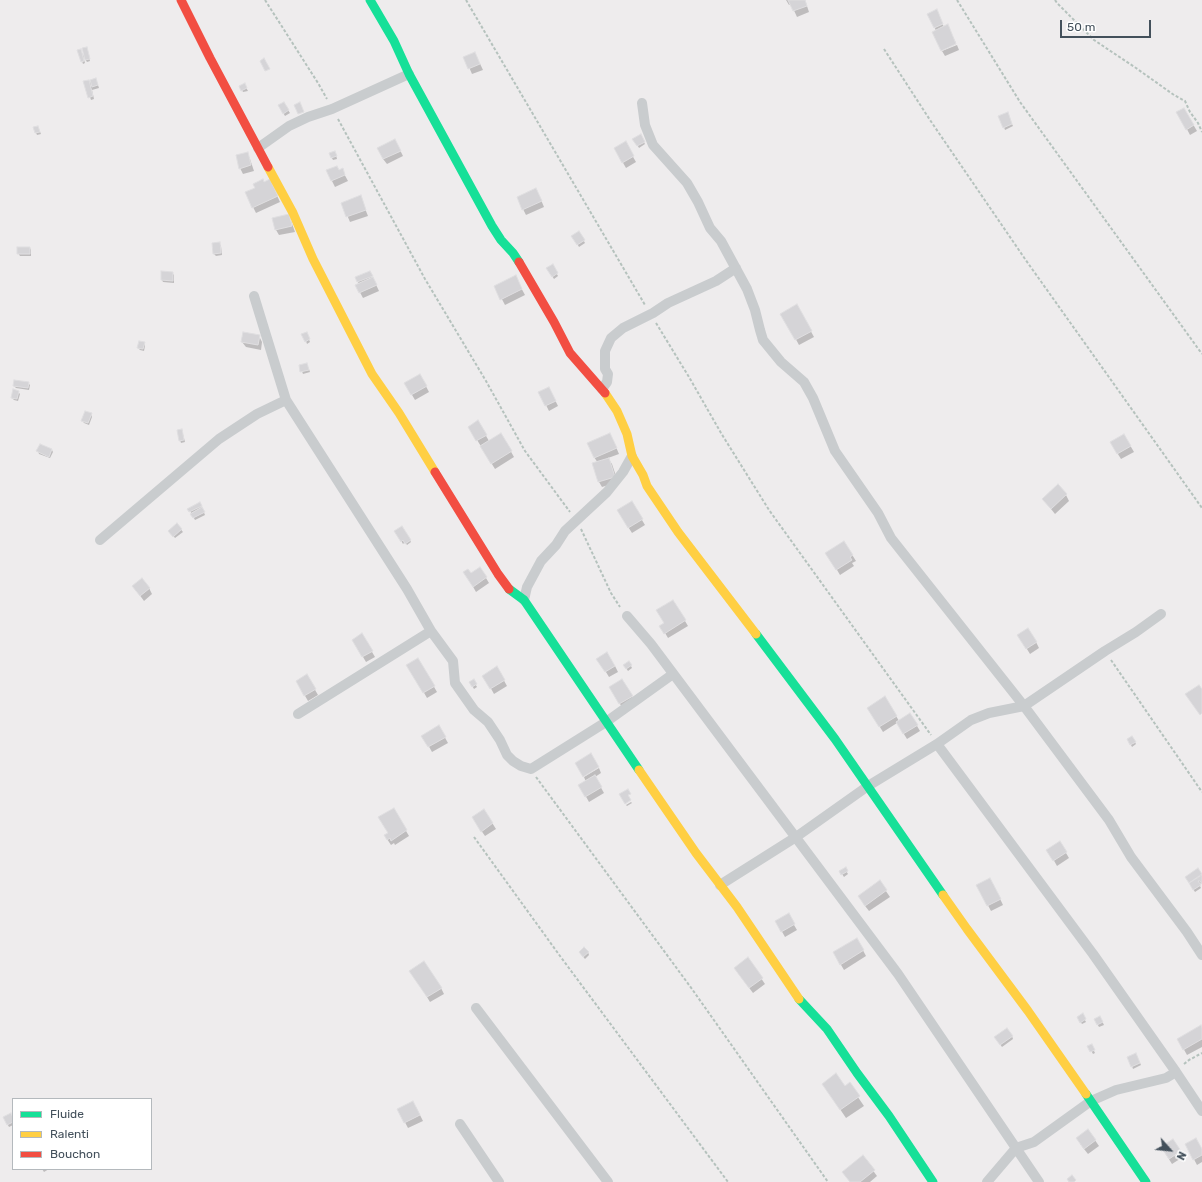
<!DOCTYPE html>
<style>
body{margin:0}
#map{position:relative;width:1202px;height:1182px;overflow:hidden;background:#eeeced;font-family:Rubik,sans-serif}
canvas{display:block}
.legend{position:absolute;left:12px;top:1098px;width:140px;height:72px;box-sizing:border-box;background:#fff;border:1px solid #b4b9bd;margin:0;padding:5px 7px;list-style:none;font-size:12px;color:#43505b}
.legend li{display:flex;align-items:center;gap:8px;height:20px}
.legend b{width:20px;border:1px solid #b4b9bd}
.north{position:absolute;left:1150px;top:1130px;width:40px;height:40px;-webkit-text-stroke:3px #fff;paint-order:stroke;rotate:117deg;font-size:11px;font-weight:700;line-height:16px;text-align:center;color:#43505b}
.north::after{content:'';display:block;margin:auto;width:14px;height:18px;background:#43505b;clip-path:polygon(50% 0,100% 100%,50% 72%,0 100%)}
.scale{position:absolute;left:1060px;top:20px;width:91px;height:18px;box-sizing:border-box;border:2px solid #43505b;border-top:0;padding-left:5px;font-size:12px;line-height:14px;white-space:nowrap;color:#43505b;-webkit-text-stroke:3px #fff;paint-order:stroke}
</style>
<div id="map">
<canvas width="1202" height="1182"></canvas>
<ul class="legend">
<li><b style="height:5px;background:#16e098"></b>Fluide</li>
<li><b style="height:5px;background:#ffcf43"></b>Ralenti</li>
<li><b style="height:5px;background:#f24e42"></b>Bouchon</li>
</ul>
<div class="north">N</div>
<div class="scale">50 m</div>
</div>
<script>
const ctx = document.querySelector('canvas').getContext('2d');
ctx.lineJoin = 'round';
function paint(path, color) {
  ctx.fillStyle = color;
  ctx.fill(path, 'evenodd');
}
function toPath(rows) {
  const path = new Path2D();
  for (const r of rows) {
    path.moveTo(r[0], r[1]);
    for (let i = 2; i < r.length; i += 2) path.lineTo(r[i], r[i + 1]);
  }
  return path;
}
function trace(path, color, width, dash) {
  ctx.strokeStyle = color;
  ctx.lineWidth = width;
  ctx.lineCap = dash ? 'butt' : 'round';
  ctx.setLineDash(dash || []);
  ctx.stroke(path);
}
const shadow = toPath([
 [786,0,805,0,809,12,797,17,791,4,789,5],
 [937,13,944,27,950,31,956,43,941,50,935,28],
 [957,45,959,50,945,56,942,51],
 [80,50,84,56,87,50,90,61,87,62,83,56,85,63,83,64,82,61],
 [475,53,483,70,472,74,465,58],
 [96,79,99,88,92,90,94,99,91,100,85,82],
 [244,84,248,91,243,92,240,86],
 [283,103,290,113,285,116,279,106],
 [1184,109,1197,131,1190,135,1178,112],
 [1008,116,1013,126,1005,130,1004,127],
 [38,127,41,134,37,135,34,128],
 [640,136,645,144,639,148,634,139],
 [625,143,636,162,626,168,615,149],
 [398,146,403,156,387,164,383,159],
 [247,153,250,159,254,171,243,174,240,168],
 [330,154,336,155,337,159,333,160],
 [342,170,348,181,335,187,327,171,339,171],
 [270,180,280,202,256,213,246,193],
 [539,195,544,207,526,215,523,209],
 [360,196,368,216,350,222,342,203],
 [289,215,295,232,279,235,276,230],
 [579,232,585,243,579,247,573,236],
 [219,243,221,246,222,255,216,256,214,254],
 [30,248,31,250,31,256,20,256,18,253],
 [552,265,558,276,554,279,547,268],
 [172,273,174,275,174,283,163,282,162,280],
 [371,274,379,291,363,298,356,285,359,284,356,278],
 [518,282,525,295,505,305,495,286],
 [797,306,814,337,799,345,782,314],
 [307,335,310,342,307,344,306,341],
 [259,336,262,342,261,350,246,347,242,342],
 [144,343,145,346,144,351,140,350,138,348],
 [307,364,310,372,303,374,300,366],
 [420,375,429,392,415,400,405,383],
 [28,383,30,385,29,390,16,388,14,386],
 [549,388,558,406,549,411,546,405],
 [18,392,20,394,18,401,14,400,12,398],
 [91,414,92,417,89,425,84,423,82,420],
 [478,422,489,441,501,434,514,457,495,469,469,427],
 [182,430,185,442,181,443,180,440],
 [1124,435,1134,452,1121,459,1111,443],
 [613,440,619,454,608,458,612,464,618,482,602,487,599,482,593,464,598,463,594,457],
 [52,450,53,452,50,458,39,454,38,451],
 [1058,486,1066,495,1069,501,1055,514,1047,504,1044,499],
 [631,502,645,525,632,533,618,511],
 [200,503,205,515,195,520,189,509],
 [177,525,183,532,175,538,171,533],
 [402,527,411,542,407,545,405,542,403,544,395,531],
 [844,542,856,561,852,563,854,566,840,575,827,553],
 [470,574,486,578,489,583,476,592,468,578],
 [133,586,149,588,152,594,144,601],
 [673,601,688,626,668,638,661,626,665,624],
 [362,635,375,657,366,662,353,640],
 [1022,641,1036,642,1039,648,1030,654],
 [418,659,437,692,427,698,408,665],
 [598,659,615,666,618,672,609,677],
 [629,662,632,668,628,671,624,665],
 [497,668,507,686,494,694,484,676],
 [307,676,318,695,308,701,297,682],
 [473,680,477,687,474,689,470,682],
 [622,680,635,702,623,709,610,687],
 [885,697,899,721,910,714,920,731,907,739,897,723,883,732,868,708],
 [439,727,448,743,432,752,423,736],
 [1132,737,1136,744,1132,747,1128,739],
 [599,768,601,773,595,777,604,793,589,802,580,786,586,782,584,777],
 [631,802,632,803,627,806,626,805],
 [393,809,409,836,395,845,394,843,391,845,385,836,389,833],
 [484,810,496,829,485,836,476,823],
 [1060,843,1069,858,1057,866,1048,850],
 [845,869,848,874,844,877,840,871],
 [1197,869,1202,876,1202,883,1199,884,1201,888,1195,892,1186,878],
 [879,881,890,897,869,911,862,902],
 [993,884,1003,905,991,911,977,885],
 [788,915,797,930,785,937,776,921],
 [857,939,866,956,844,970,834,953],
 [588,952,589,955,585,959,580,953],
 [748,959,765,984,753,993,738,973],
 [414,976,441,988,444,994,430,1002],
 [1082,1015,1086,1022,1082,1024,1078,1018],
 [1100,1017,1104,1025,1099,1027,1095,1020],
 [1202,1030,1202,1047,1187,1055,1178,1039],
 [1012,1036,1013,1039,1002,1047,997,1040],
 [1091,1045,1095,1053,1093,1054,1089,1047],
 [1137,1056,1141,1065,1133,1069,1132,1066],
 [823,1084,845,1087,849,1084,864,1106,846,1118],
 [416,1107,423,1121,408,1128,398,1109],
 [4,1117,13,1120,13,1125,9,1127],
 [1088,1130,1099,1146,1088,1154,1080,1144],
 [1186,1144,1202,1151,1202,1162,1197,1165],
 [1180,1151,1183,1157,1172,1164,1165,1153],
 [863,1157,877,1176,870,1182,850,1182],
 [42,1169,49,1169,44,1172]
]);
const building = toPath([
 [788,0,805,0,807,6,793,11,788,0],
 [937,9,943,24,934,28,927,14,937,9],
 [948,24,956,44,941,51,932,32,948,24],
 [87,47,90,59,85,60,82,48,87,47],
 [81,49,84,61,81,62,77,50,81,49],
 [475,52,480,64,468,69,463,57,475,52],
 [264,58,270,69,265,71,260,61,264,58],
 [96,78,98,85,92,87,90,80,96,78],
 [89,80,93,96,88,98,83,81,89,80],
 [245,83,247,88,241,91,239,86,245,83],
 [284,102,289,110,283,114,278,105,284,102],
 [300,102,304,112,298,114,294,105,300,102],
 [1184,108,1194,125,1186,130,1176,112,1184,108],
 [1008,112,1012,124,1003,128,998,116,1008,112],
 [38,126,40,132,35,133,33,127,38,126],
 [641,134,645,142,637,146,632,139,641,134],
 [395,139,401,151,383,159,377,148,395,139],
 [626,141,634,156,622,163,614,148,626,141],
 [335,151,337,156,331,158,329,153,335,151],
 [248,152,251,165,239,169,236,155,248,152],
 [337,166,339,170,343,168,345,175,331,181,326,170,337,166],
 [263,179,264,182,270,179,278,196,252,208,245,192,255,188,253,184,263,179],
 [536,188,542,201,522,210,517,197,536,188],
 [361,195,366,210,346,217,341,203,361,195],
 [289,214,292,226,275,230,272,218,289,214],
 [579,231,585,240,577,245,571,236,579,231],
 [220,242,221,253,213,254,212,243,220,242],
 [17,247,30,247,30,254,17,254,17,247],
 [553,264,558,273,552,277,546,268,553,264],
 [161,271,173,272,173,281,161,280,161,271],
 [370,271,373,276,357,282,355,277,370,271],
 [516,275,522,289,500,300,494,286,516,275],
 [373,277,377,285,359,293,355,285,373,277],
 [797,304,812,331,795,340,780,314,797,304],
 [243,332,260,335,258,345,241,342,243,332],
 [307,332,310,339,305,342,301,334,307,332],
 [139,341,145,342,143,349,137,348,139,341],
 [307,363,309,370,300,372,299,365,307,363],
 [420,374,427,386,411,395,404,383,420,374],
 [14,380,29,382,28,388,13,386,14,380],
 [549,387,556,401,545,406,538,392,549,387],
 [13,389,19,391,17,399,11,398,13,389],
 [85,411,92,413,88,423,81,421,85,411],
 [478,420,487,435,476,441,468,427,478,420],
 [182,429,184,440,179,441,177,430,182,429],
 [501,433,512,451,491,464,480,446,501,433],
 [610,433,617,448,594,458,587,443,610,433],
 [1124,434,1131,446,1117,454,1110,442,1124,434],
 [40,444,52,449,49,457,36,451,40,444],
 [609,458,615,477,598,482,592,463,609,458],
 [1058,484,1067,494,1051,509,1042,499,1058,484],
 [632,501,643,519,628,528,617,510,632,501],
 [200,502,202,506,189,512,187,509,200,502],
 [202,507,205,512,193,518,190,514,202,507],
 [177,523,182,529,173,537,168,531,177,523],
 [402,526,411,540,405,544,403,540,401,542,394,531,402,526],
 [844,541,853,555,850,557,852,560,836,570,825,553,844,541],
 [480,567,487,577,473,587,463,572,468,569,471,573,480,567],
 [142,578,150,588,140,596,132,586,142,578],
 [673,600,686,620,664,634,659,626,664,623,656,610,673,600],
 [1028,628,1037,642,1026,649,1017,635,1028,628],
 [362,633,373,651,362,657,352,640,362,633],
 [607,652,615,666,605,672,596,659,607,652],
 [418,658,435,686,423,693,406,665,418,658],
 [629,661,632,665,626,669,623,665,629,661],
 [497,666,505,680,490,689,482,676,497,666],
 [307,674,316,689,304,696,296,681,307,674],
 [474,679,477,684,472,687,469,682,474,679],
 [622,679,633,696,619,704,609,687,622,679],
 [1199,685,1202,689,1202,713,1200,715,1185,694,1199,685],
 [885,696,897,716,879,727,867,708,885,696],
 [910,713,918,725,903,734,896,722,910,713],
 [439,725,446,737,428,747,421,736,439,725],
 [1132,736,1136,742,1130,745,1127,739,1132,736],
 [591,753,599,767,583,777,575,763,591,753],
 [595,775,602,787,585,797,578,785,595,775],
 [628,789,631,794,628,795,631,800,625,804,619,794,628,789],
 [394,808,407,830,391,841,390,838,387,840,384,835,388,833,378,817,394,808],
 [484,809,493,823,481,832,472,817,484,809],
 [1060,841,1067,852,1053,861,1046,850,1060,841],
 [846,867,848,871,841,875,839,871,846,867],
 [1198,868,1202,874,1189,883,1185,877,1198,868],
 [1202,875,1202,884,1200,881,1198,881,1201,885,1193,890,1189,883,1202,875],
 [990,878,1001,899,987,906,976,885,990,878],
 [880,880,887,890,865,906,858,896,880,880],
 [789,913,795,924,781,932,775,921,789,913],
 [857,938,864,950,840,965,833,952,857,938],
 [584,947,589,952,583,957,579,952,584,947],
 [748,957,763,978,749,988,734,968,748,957],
 [424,961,442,988,427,997,409,971,424,961],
 [1083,1013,1086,1019,1080,1023,1077,1017,1083,1013],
 [1100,1016,1103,1022,1097,1025,1094,1019,1100,1016],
 [1201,1025,1202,1028,1202,1039,1183,1050,1177,1039,1201,1025],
 [1007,1028,1013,1036,1000,1045,994,1037,1007,1028],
 [1092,1044,1095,1050,1090,1052,1087,1046,1092,1044],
 [1136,1053,1140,1063,1131,1067,1127,1057,1136,1053],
 [836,1073,845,1086,850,1082,860,1096,840,1110,822,1084,836,1073],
 [413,1101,420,1115,404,1123,397,1109,413,1101],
 [11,1113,13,1118,13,1122,7,1125,3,1117,11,1113],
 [1088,1129,1096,1140,1084,1149,1076,1138,1088,1129],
 [1196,1138,1202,1149,1202,1155,1193,1160,1185,1144,1196,1138],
 [1173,1139,1181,1151,1169,1159,1161,1147,1173,1139],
 [863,1155,875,1170,860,1182,850,1182,842,1172,863,1155],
 [1072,1175,1076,1180,1074,1182,1069,1182,1067,1179,1072,1175]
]);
const path = toPath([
 [265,0,318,83,327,99],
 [466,0,645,305],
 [957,0,1020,102,1202,354],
 [1055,0,1057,3,1094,40,1136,68,1174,95,1185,101,1190,112,1198,123,1202,132],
 [884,49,930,120,1025,259,1202,508],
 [338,119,425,279,486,381,525,451,570,512],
 [656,323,689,377,721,433,769,510,931,735],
 [581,529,611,593,620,607],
 [1111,660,1202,792],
 [536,777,692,989,828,1182],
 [474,837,560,956,728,1182],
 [1184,1064,1189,1060,1202,1053]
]);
const street = toPath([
 [642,103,645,125,653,145,687,183,698,202,710,228,721,241,747,289,755,310,760,330,763,340,781,362,804,382,813,398,835,451,878,513,891,538,1024,706,1109,820,1131,857,1187,932,1202,955],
 [258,148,289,126,308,117,332,109,409,74],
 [254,296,286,400,407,589,431,631,453,661,455,683,474,710,488,722,500,740,507,755,513,761,521,766,531,769,606,722,673,674],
 [602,389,607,382,608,374,605,369,605,351,611,338,623,328,653,313,668,303,716,281,736,268],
 [100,540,219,439,257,414,286,400],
 [524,600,527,587,541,561,556,545,565,531,607,492,623,472,632,456],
 [627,616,651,644,898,974,1039,1182],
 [298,714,431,631],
 [937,744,1093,954,1176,1072,1202,1111],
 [720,885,796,837,868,786,937,744,971,720,989,713,1024,706,1105,651,1136,632,1161,614],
 [476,1008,608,1182],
 [460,1124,499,1182],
 [987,1182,1016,1148,1034,1142,1091,1101,1116,1090,1166,1078,1176,1072]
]);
const fast = toPath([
 [370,0,394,41,409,74,492,226,501,240,513,253,519,262],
 [509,589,524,600,639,770],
 [756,634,835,739,943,895],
 [799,999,827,1029,857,1073,889,1116,933,1182],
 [1086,1094,1146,1182]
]);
const slow = toPath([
 [268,167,293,213,313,259,372,374,399,413,435,472],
 [605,393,617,411,627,434,632,456,643,475,647,486,678,532,756,634],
 [639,770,696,853,737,907,799,999],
 [943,895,967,929,1028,1011,1086,1094]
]);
const jam = toPath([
 [181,0,210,58,268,167],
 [519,262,554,322,570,353,605,393],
 [435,472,498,574,509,589]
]);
paint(shadow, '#0003');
paint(building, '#d5d4d7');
trace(building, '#dfdee0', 1);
trace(path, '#b5c2bd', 2, [3, 2]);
trace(street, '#c9ccce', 10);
trace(fast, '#16e098', 9);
trace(slow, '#ffcf43', 9);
trace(jam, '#f24e42', 9);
</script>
